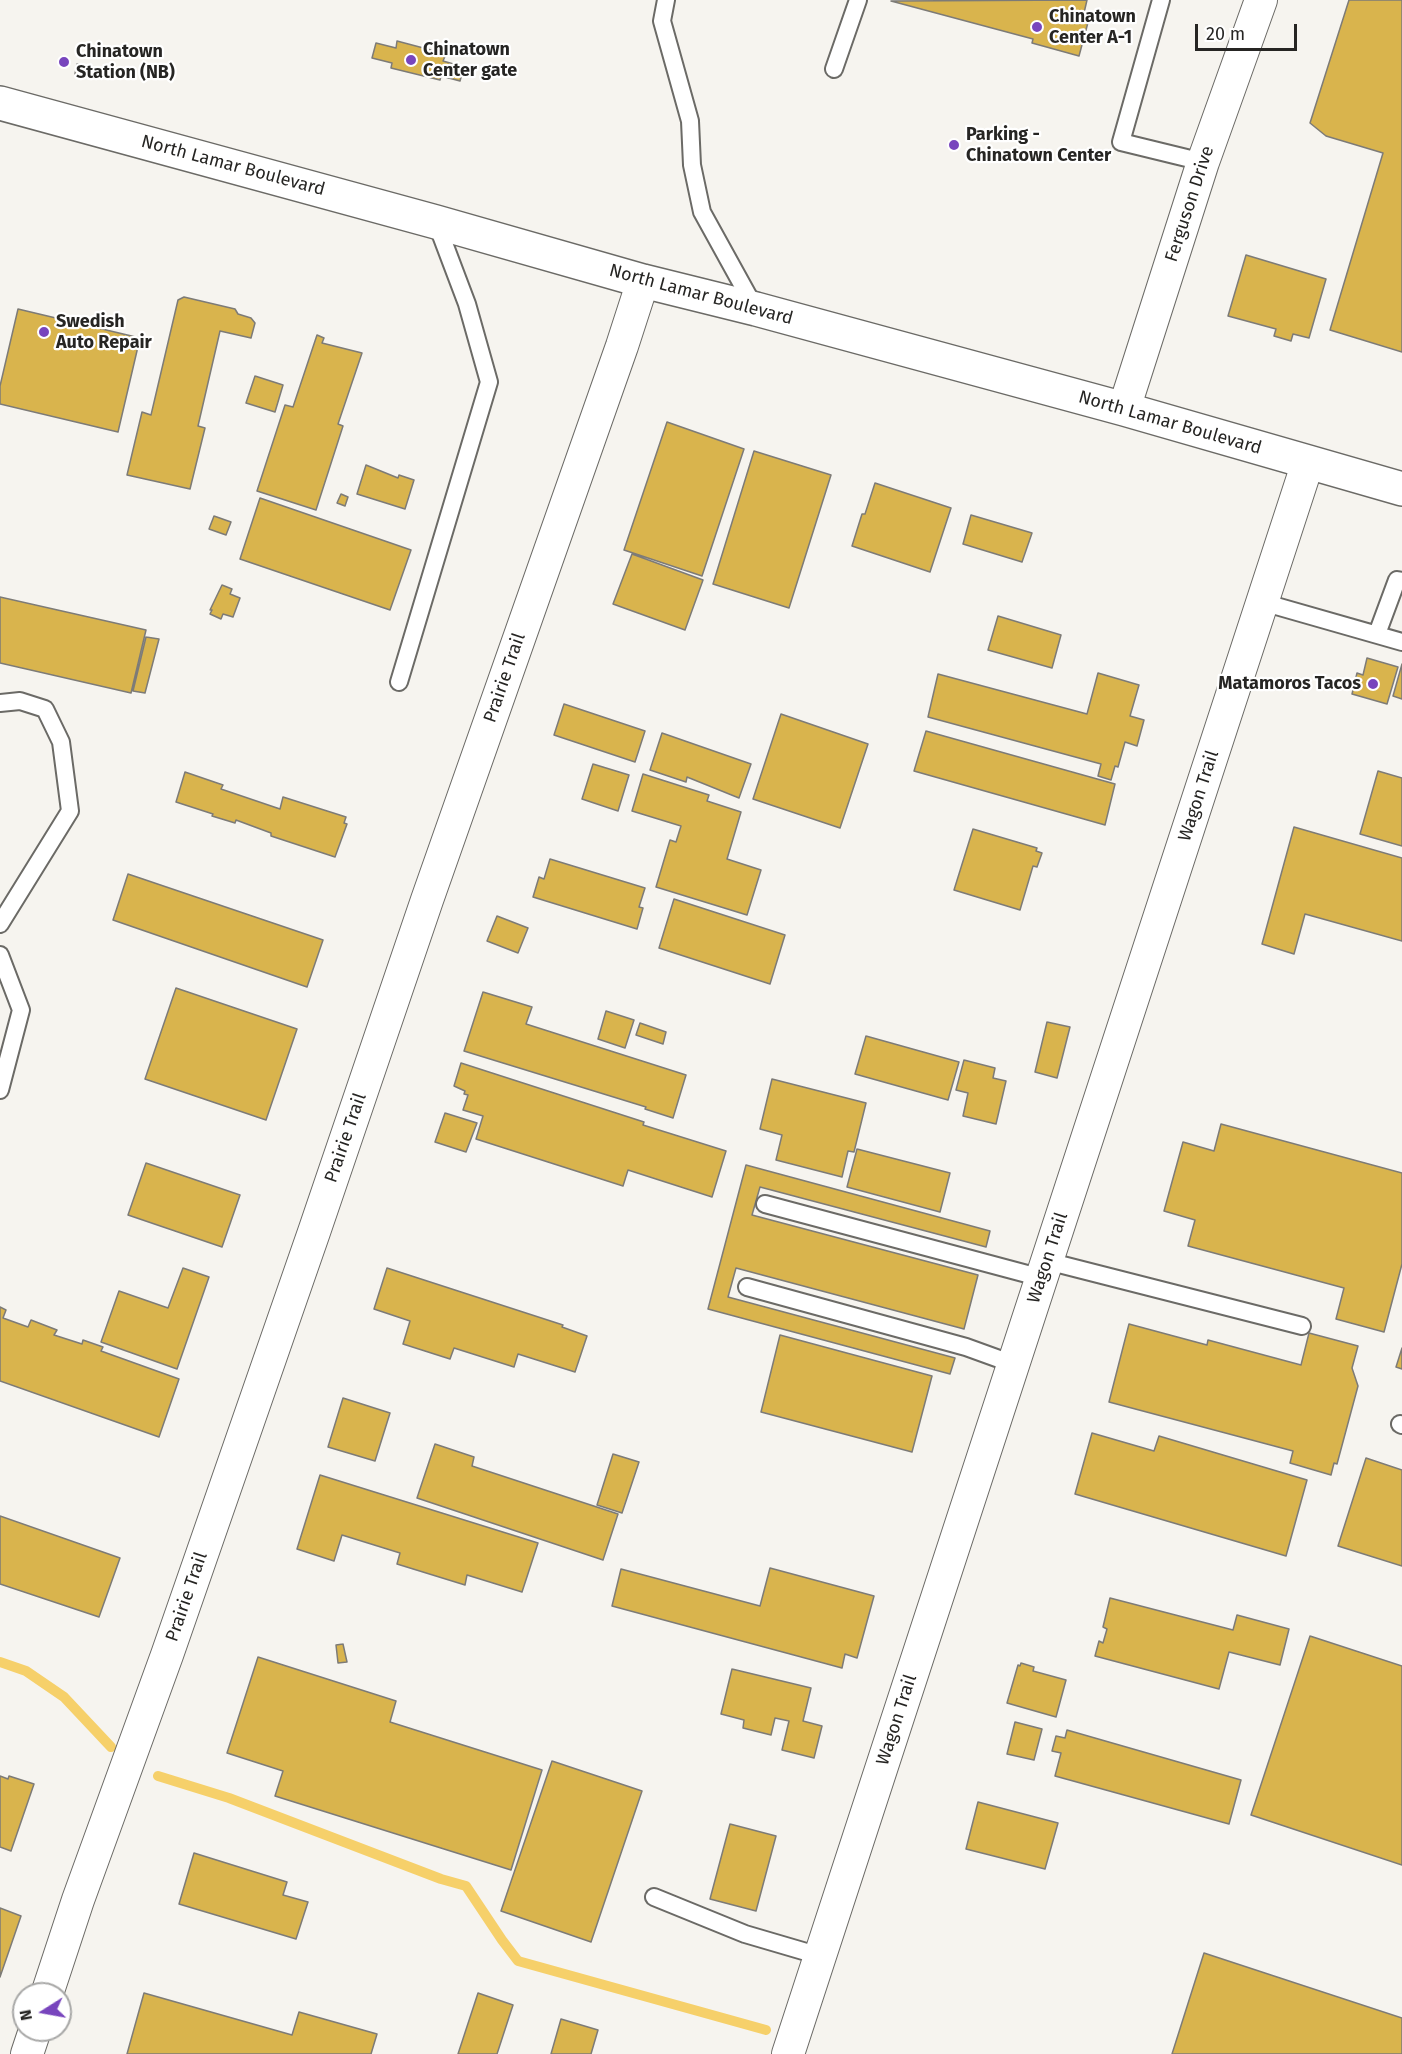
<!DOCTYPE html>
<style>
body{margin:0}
#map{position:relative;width:1402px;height:2054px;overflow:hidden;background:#f6f4ef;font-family:"Fira Sans",sans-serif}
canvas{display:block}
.north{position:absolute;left:12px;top:1982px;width:60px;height:60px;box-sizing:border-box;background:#fff;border:2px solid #a8a8a7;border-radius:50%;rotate:259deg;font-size:16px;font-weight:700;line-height:24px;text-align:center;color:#262523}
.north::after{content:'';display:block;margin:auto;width:21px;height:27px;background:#7845bd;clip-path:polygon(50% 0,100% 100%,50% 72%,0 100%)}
.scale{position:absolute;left:1195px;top:24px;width:102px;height:27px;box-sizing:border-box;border:3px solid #262523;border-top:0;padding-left:8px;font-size:18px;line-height:21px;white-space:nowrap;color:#262523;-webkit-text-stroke:4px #fff;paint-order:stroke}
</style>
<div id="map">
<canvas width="1402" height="2054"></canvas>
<div class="north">N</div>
<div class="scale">20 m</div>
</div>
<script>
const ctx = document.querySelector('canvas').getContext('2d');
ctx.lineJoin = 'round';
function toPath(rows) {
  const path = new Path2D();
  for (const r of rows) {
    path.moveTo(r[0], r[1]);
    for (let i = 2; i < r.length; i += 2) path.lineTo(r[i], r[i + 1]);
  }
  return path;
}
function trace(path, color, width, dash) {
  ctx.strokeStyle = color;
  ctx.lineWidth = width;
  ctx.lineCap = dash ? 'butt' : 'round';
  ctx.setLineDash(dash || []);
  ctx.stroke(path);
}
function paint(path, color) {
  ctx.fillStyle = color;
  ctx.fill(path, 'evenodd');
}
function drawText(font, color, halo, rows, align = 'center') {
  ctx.font = font + ' "Fira Sans",sans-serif';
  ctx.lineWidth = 4.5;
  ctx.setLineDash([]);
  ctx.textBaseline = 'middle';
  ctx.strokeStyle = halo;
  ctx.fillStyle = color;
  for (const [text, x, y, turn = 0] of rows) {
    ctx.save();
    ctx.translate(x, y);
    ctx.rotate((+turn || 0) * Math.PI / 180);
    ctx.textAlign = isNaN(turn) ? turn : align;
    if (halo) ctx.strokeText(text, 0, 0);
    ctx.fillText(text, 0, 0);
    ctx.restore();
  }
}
const stream = toPath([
 [0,1662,26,1671,64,1697,111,1747],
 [158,1776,229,1798,441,1879,466,1886,502,1940,518,1961,766,2030]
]);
const building = toPath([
 [1087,0,1084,13,1090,15,1079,56,1032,43,1033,39,891,1,1087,0],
 [1349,0,1402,0,1402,352,1330,330,1383,153,1326,136,1310,123,1349,0],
 [397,41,446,54,443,61,464,67,460,81,441,76,440,80,391,68,392,63,372,58,376,43,396,48,397,41],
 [77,64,99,69,97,79,75,74,77,64],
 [1246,255,1326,279,1309,338,1293,334,1291,341,1274,336,1276,329,1228,316,1246,255],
 [184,297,235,309,238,314,251,318,255,323,251,338,220,331,198,426,205,428,190,489,127,475,142,412,151,415,178,300,184,297],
 [18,309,140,338,118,432,0,404,0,386,18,309],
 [317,335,324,338,322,343,362,353,338,424,343,426,316,510,257,491,285,405,293,407,317,335],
 [255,376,283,385,275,412,246,403,255,376],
 [667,422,744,449,702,576,624,550,667,422],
 [754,451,831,475,789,608,713,584,754,451],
 [366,465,398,478,399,475,414,480,405,509,357,494,366,465],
 [875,483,951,508,930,572,852,546,862,514,865,514,875,483],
 [341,494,348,497,345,506,337,503,341,494],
 [260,498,411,550,390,610,240,559,260,498],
 [971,515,1032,533,1022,562,963,544,971,515],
 [214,516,231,522,226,535,209,529,214,516],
 [632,554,703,580,685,630,613,604,632,554],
 [222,585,232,589,230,594,240,598,233,617,223,614,221,619,210,614,212,610,210,610,222,585],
 [0,597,146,630,131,693,0,663,0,597],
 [998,616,1061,635,1052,668,988,650,998,616],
 [146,637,159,639,145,693,133,691,146,637],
 [1367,658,1398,667,1387,704,1352,694,1357,673,1363,675,1367,658],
 [1402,664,1402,699,1393,696,1402,664],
 [1098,673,1139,685,1130,716,1144,720,1137,746,1125,742,1118,767,1115,766,1111,780,1098,776,1101,764,928,717,938,674,1087,714,1098,673],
 [564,704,645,731,635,762,554,735,564,704],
 [781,714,868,744,840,828,753,799,781,714],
 [926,731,1115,784,1105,825,914,771,926,731],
 [662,733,751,764,739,798,687,777,686,782,650,770,662,733],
 [593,764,629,775,618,811,582,799,593,764],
 [1378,771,1402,778,1402,846,1360,834,1378,771],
 [185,772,223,785,221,789,280,809,283,797,346,817,344,823,347,824,335,857,271,836,271,833,236,820,235,823,212,816,213,814,176,802,185,772],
 [643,774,709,795,707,801,741,812,727,859,761,870,747,915,656,887,670,840,676,842,681,826,632,811,643,774],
 [1294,827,1402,858,1402,941,1305,914,1294,954,1262,944,1294,827],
 [973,829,1037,848,1036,851,1042,853,1037,867,1033,866,1020,910,954,890,973,829],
 [550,859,645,888,639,907,643,908,637,929,533,897,539,877,544,879,550,859],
 [128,874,323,940,307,987,113,920,128,874],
 [674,899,785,935,770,984,659,948,674,899],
 [497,916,528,928,518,953,487,941,497,916],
 [176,988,297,1029,266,1120,145,1079,176,988],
 [483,992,532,1007,526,1024,686,1075,673,1118,645,1109,646,1107,464,1051,483,992],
 [606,1011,634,1020,625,1048,598,1039,606,1011],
 [1047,1022,1070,1027,1057,1078,1035,1072,1047,1022],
 [640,1023,666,1032,663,1044,636,1035,640,1023],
 [866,1036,959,1062,948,1100,855,1074,866,1036],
 [964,1060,995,1068,993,1078,1006,1081,996,1124,963,1116,968,1093,956,1090,964,1060],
 [461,1063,644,1122,643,1125,726,1151,712,1197,628,1170,623,1186,476,1139,483,1116,463,1110,468,1095,464,1094,465,1091,454,1086,461,1063],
 [772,1079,866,1103,854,1152,848,1151,842,1177,776,1160,782,1135,760,1129,772,1079],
 [445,1113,477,1123,466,1152,435,1142,445,1113],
 [1221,1124,1402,1173,1402,1264,1384,1332,1336,1319,1344,1288,1188,1246,1195,1220,1164,1211,1183,1142,1214,1151,1221,1124],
 [857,1149,950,1173,940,1212,847,1187,857,1149],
 [146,1163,240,1195,222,1247,128,1215,146,1163],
 [746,1165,990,1231,986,1247,760,1187,752,1215,978,1275,964,1329,736,1268,728,1297,955,1358,950,1374,708,1309,746,1165],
 [183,1268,209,1277,177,1369,101,1342,119,1291,168,1308,183,1268],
 [387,1268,563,1325,562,1327,587,1336,575,1372,518,1354,514,1367,454,1348,450,1359,403,1344,410,1321,374,1309,387,1268],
 [0,1307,6,1310,3,1318,28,1327,31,1320,57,1330,54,1335,82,1344,83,1340,103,1347,101,1351,179,1379,159,1437,0,1381,0,1307],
 [1129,1324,1207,1345,1208,1340,1301,1365,1309,1333,1358,1346,1352,1368,1358,1386,1337,1464,1334,1463,1331,1475,1290,1463,1293,1451,1109,1402,1129,1324],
 [780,1335,932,1376,912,1452,761,1412,780,1335],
 [1402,1348,1402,1369,1396,1367,1402,1348],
 [343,1398,390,1413,375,1461,328,1447,343,1398],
 [1092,1433,1154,1451,1159,1436,1307,1480,1286,1556,1075,1494,1092,1433],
 [435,1444,474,1457,472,1466,618,1514,603,1560,417,1498,435,1444],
 [613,1454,639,1462,622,1513,597,1505,613,1454],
 [1366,1458,1402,1470,1402,1566,1338,1546,1366,1458],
 [320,1475,538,1543,522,1592,467,1575,465,1585,397,1564,400,1553,342,1535,334,1561,297,1549,320,1475],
 [0,1516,120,1558,99,1617,0,1584,0,1516],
 [770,1568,874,1596,857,1658,845,1654,842,1668,612,1606,621,1569,760,1606,770,1568],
 [1110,1598,1233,1630,1237,1615,1289,1629,1280,1665,1229,1652,1219,1689,1095,1656,1099,1641,1103,1643,1107,1629,1103,1627,1110,1598],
 [1310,1636,1402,1666,1402,1865,1251,1815,1310,1636],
 [343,1644,347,1662,338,1663,336,1645,343,1644],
 [258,1657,396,1701,390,1722,542,1770,511,1870,275,1796,283,1771,227,1753,258,1657],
 [1021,1663,1034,1667,1033,1671,1066,1680,1056,1717,1007,1703,1018,1665,1020,1666,1021,1663],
 [732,1669,811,1688,803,1721,822,1726,814,1758,782,1750,789,1721,775,1718,771,1735,743,1728,744,1720,721,1714,732,1669],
 [1015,1722,1042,1729,1034,1760,1007,1754,1015,1722],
 [1067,1730,1241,1780,1229,1824,1055,1776,1061,1753,1052,1751,1056,1736,1065,1738,1067,1730],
 [552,1761,642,1791,591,1942,501,1911,552,1761],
 [0,1776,8,1779,9,1776,34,1784,11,1851,0,1847,0,1776],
 [978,1802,1058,1823,1045,1869,966,1849,978,1802],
 [730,1824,776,1836,756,1911,710,1899,730,1824],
 [194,1853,287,1882,283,1895,308,1902,296,1939,179,1904,194,1853],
 [0,1908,21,1916,0,1977,0,1908],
 [1204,1953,1402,2018,1402,2054,1172,2054,1204,1953],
 [144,1993,292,2035,299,2012,377,2034,371,2054,127,2054,144,1993],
 [478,1993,513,2005,497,2054,458,2054,478,1993],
 [561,2019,598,2030,591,2054,551,2054,561,2019]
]);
const service = toPath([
 [666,0,662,21,690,121,692,165,702,212,755,308],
 [1161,0,1121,142,1203,162],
 [834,69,858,0],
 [1262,602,1402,642],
 [1377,634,1397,580,1402,581],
 [399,682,489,382,467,304,436,222],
 [0,703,20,701,45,709,61,742,70,811,0,924],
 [0,955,21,1010,0,1090],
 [765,1204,1042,1278],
 [1047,1261,1302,1326],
 [747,1287,966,1347,1013,1364],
 [1400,1424,1402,1425],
 [654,1897,745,1934,820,1956]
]);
const minor = toPath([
 [1124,409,1203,162,1261,0],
 [47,1994,78,1900,167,1655,314,1232,427,900,622,346,643,281],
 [27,2054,35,2030],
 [788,2054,1308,462]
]);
const primary = toPath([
 [0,103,436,222,643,281,756,309,1124,409,1402,489]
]);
const markers = [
 [1037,27,6,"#7845bd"],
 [411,60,6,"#7845bd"],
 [64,62,6,"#7845bd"],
 [954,145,6,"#7845bd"],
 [44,332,6,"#7845bd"],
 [1373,684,6,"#7845bd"]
];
const poiNames = [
 ["Chinatown",1049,17],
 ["Center A-1",1049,38],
 ["Chinatown",423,50],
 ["Center gate",423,71],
 ["Chinatown",76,52],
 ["Station (NB)",76,73],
 ["Parking -",966,135],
 ["Chinatown Center",966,156],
 ["Swedish",56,322],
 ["Auto Repair",56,343],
 ["Matamoros Tacos",1361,684,"right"]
];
const streetNames = [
 ["North Lamar Boulevard",233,166,15],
 ["Ferguson Drive",1190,204,-72],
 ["North Lamar Boulevard",701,295,15],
 ["North Lamar Boulevard",1170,423,16],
 ["Prairie Trail",505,678,-71],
 ["Wagon Trail",1199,796,-72],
 ["Prairie Trail",346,1138,-71],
 ["Wagon Trail",1048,1258,-72],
 ["Prairie Trail",187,1597,-71],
 ["Wagon Trail",897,1720,-72]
];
trace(stream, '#f6d06a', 10);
paint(building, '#d9b44d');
trace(building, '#7d7b77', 1.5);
trace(service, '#6b6a66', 20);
trace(minor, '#6b6a66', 34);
trace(primary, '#6b6a66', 36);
trace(service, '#fff', 16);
trace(minor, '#fff', 32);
trace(primary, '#fff', 33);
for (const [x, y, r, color] of markers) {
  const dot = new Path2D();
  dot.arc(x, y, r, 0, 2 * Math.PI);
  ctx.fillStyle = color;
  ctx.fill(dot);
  trace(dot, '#fff', 2);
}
drawText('bold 18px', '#262523', '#fff', poiNames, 'left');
drawText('18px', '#262523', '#fff', streetNames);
</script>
